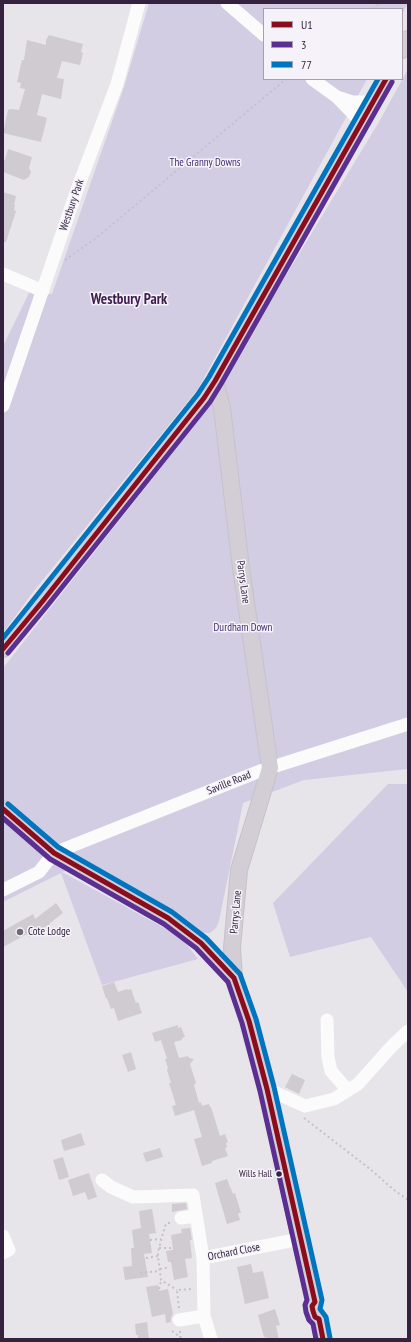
<!DOCTYPE html>
<style>
body{margin:0}
#map{position:relative;width:411px;height:1342px;overflow:hidden;background:#e7e4ea;font-family:"PT Sans Narrow",sans-serif}
canvas{display:block}
.frame{position:absolute;inset:0;border:4px solid #34223e;pointer-events:none}
.legend{position:absolute;left:263px;top:8px;width:140px;height:72px;box-sizing:border-box;background:#f5f3f9;border:1px solid #a89fae;margin:0;padding:5px 7px;list-style:none;font-size:12px;color:#34223e}
.legend li{display:flex;align-items:center;gap:8px;height:20px}
.legend b{width:20px;border:1px solid #a89fae}
</style>
<div id="map">
<canvas width="411" height="1342"></canvas>
<div class="frame"></div>
<ul class="legend">
<li><b style="height:5px;background:#8b0d1b"></b>U1</li>
<li><b style="height:5px;background:#5b2e91"></b>3</li>
<li><b style="height:5px;background:#0075bf"></b>77</li>
</ul>
</div>
<script>
const ctx = document.querySelector('canvas').getContext('2d');
ctx.lineJoin = 'round';
function paint(path, color) {
  ctx.fillStyle = color;
  ctx.fill(path, 'evenodd');
}
function toPath(rows) {
  const path = new Path2D();
  for (const r of rows) {
    path.moveTo(r[0], r[1]);
    for (let i = 2; i < r.length; i += 2) path.lineTo(r[i], r[i + 1]);
  }
  return path;
}
function trace(path, color, width, dash) {
  ctx.strokeStyle = color;
  ctx.lineWidth = width;
  ctx.lineCap = dash ? 'butt' : 'round';
  ctx.setLineDash(dash || []);
  ctx.stroke(path);
}
function drawText(font, color, halo, rows, align = 'center') {
  ctx.font = font + ' "PT Sans Narrow",sans-serif';
  ctx.lineWidth = 3;
  ctx.setLineDash([]);
  ctx.textBaseline = 'middle';
  ctx.strokeStyle = halo;
  ctx.fillStyle = color;
  for (const [text, x, y, turn = 0] of rows) {
    ctx.save();
    ctx.translate(x, y);
    ctx.rotate((+turn || 0) * Math.PI / 180);
    ctx.textAlign = isNaN(turn) ? turn : align;
    if (halo) ctx.strokeText(text, 0, 0);
    ctx.fillText(text, 0, 0);
    ctx.restore();
  }
}
const green = toPath([
 [149,3,408,3,402,14,402,9,264,9,264,79,367,79,198,389,33,592,3,633,3,346,30,291,52,294,124,87],
 [408,69,408,769,304,780,243,803,219,921,216,928,210,933,203,933,87,863,62,872,181,937,198,959,102,985,61,873,3,902,3,668,197,422,379,122],
 [388,784,408,784,408,992,371,937,290,957,273,903]
]);
const building = toPath([
 [49,35,83,44,81,52,83,53,80,65,62,61,57,78,64,79,61,99,42,94,37,115,47,118,41,142,3,133,8,110,11,109,19,110,25,89,20,88,21,83,17,82,22,60,24,60,27,40,46,45,46,40],
 [8,149,32,157,29,168,31,172,29,177,24,180,3,172,3,160,5,160],
 [3,192,16,196,14,205,15,205,14,210,16,211,6,242,3,242],
 [56,903,63,913,50,923,50,924,29,937,27,934,3,947,3,931,33,914,35,919],
 [114,982,118,992,127,989,128,990,131,989,136,1003,138,1002,142,1013,118,1021,114,1008,111,1009,107,998,106,999,102,986],
 [178,1025,178,1028,181,1027,185,1037,182,1038,182,1040,174,1042,179,1058,188,1056,189,1058,194,1059,190,1064,196,1083,194,1085,199,1103,201,1102,202,1106,209,1104,210,1107,211,1107,220,1136,225,1134,228,1142,226,1143,227,1147,225,1148,228,1156,212,1161,212,1163,202,1166,194,1139,202,1137,194,1110,175,1116,172,1106,176,1105,169,1083,171,1083,167,1070,168,1068,165,1059,167,1059,161,1040,155,1042,152,1033],
 [131,1052,136,1069,128,1072,122,1055],
 [292,1074,305,1080,299,1094,285,1087],
 [81,1133,85,1145,64,1151,61,1140],
 [160,1148,163,1157,146,1162,143,1153],
 [63,1157,69,1177,59,1180,53,1160],
 [89,1173,97,1197,88,1200,85,1192,73,1196,68,1180],
 [227,1179,233,1194,235,1193,241,1213,238,1213,240,1220,227,1224,215,1183],
 [186,1203,187,1209,172,1212,172,1204],
 [152,1209,156,1233,149,1234,152,1253,144,1254,148,1277,125,1280,123,1267,132,1266,131,1248,134,1248,132,1230,141,1228,139,1211],
 [190,1228,192,1240,190,1240,192,1258,185,1259,188,1277,174,1280,171,1262,168,1262,166,1251,173,1250,171,1235,182,1233,181,1229],
 [251,1264,253,1273,263,1271,269,1298,245,1304,237,1267],
 [158,1285,159,1291,168,1289,173,1314,171,1318,171,1322,166,1323,165,1314,152,1317,146,1287],
 [275,1309,280,1325,276,1326,279,1339,266,1339,266,1337,264,1337,258,1315],
 [147,1322,149,1339,138,1339,138,1335,136,1335,135,1324]
]);
const path = toPath([
 [373,9,380,3],
 [65,260,95,239,286,79],
 [304,1118,370,1169,394,1190,408,1200],
 [170,1223,167,1223,165,1226,158,1252,158,1256,161,1280,177,1290],
 [150,1240,161,1239],
 [159,1248,173,1248],
 [146,1258,158,1256],
 [160,1269,170,1267],
 [140,1273,160,1271],
 [159,1289,161,1281],
 [179,1308,177,1290,192,1289],
 [172,1331,183,1339],
 [180,1331,180,1337]
]);
const minor = toPath([
 [227,3,264,35],
 [312,79,337,97,362,123],
 [337,97,352,102,373,102],
 [3,274,43,291],
 [3,406,78,187,117,84,139,3],
 [3,890,39,872,54,853,260,771,408,724],
 [327,1020,328,1057,331,1071,344,1086,346,1091],
 [267,1089,305,1106,334,1099,358,1084,392,1046,408,1031],
 [102,1180,111,1187,133,1197,193,1195,203,1258,204,1316,211,1339],
 [181,1218,196,1216],
 [3,1236,9,1250,3,1253],
 [203,1258,300,1239],
 [179,1320,204,1316]
]);
const major = toPath([
 [402,50,408,39],
 [215,381,222,408,241,568,270,768,239,870,232,948,234,978,249,1021,267,1089,300,1239,315,1302,312,1306,313,1311,315,1317,319,1319,323,1339],
 [3,649,42,602,204,398,215,381,386,79],
 [3,809,54,853,168,918,201,943,234,978]
]);
const bus1 = toPath([
 [3,649,42,602,204,398,215,381,386,79],
 [3,809,54,853,168,918,201,943,234,978,249,1021,267,1089,315,1302,312,1306,313,1311,315,1317,319,1319,323,1339]
]);
const bus2 = toPath([
 [8,653,47,606,210,402,221,384,392,82],
 [3,818,50,859,164,924,196,948,228,982,242,1023,260,1091,307,1300,305,1305,306,1312,309,1320,313,1324,316,1339]
]);
const bus3 = toPath([
 [3,638,198,394,209,377,378,79],
 [8,804,58,847,172,912,206,938,240,974,256,1019,274,1087,322,1300,320,1309,326,1317,330,1338]
]);
const markers = [
 [20,932,4,"#73667a"],
 [279,1174,3.5,"#34223e"]
];
const busNames = [
 ["Wills Hall",272,1174]
];
const parkNames = [
 ["The Granny Downs",205,163],
 ["Durdham Down",243,628]
];
const streetNames = [
 ["Westbury Park",72,205,-71],
 ["Parrys Lane",243,582,82],
 ["Saville Road",229,783,-22],
 ["Parrys Lane",236,912,-85],
 ["Orchard Close",234,1252,-11]
];
const poiNames = [
 ["Cote Lodge",28,932]
];
const districtNames = [
 ["Westbury Park",129,300]
];
paint(green, '#d2cde3');
paint(building, '#cfcbd1');
trace(major, '#c6c1ca', 18);
trace(path, '#c5c1ca', 2, [2, 3]);
trace(minor, '#fbfbfc', 13);
trace(major, '#d3ced6', 16);
trace(bus1, '#8b0d1b', 5);
trace(bus2, '#5b2e91', 5);
trace(bus3, '#0075bf', 5);
for (const [x, y, r, color] of markers) {
  const dot = new Path2D();
  dot.arc(x, y, r, 0, 2 * Math.PI);
  ctx.fillStyle = color;
  ctx.fill(dot);
  trace(dot, '#f5f3f9', 1.5);
}
drawText('10px', '#34223e', '#f5f3f9', busNames, 'right');
drawText('11px', '#422c74', '#f5f3f9', parkNames);
drawText('11px', '#34223e', '#f5f3f9', streetNames);
drawText('11px', '#34223e', '#f5f3f9', poiNames, 'left');
drawText('bold 15px', '#3f1e50', '#f5f3f9', districtNames);
</script>
